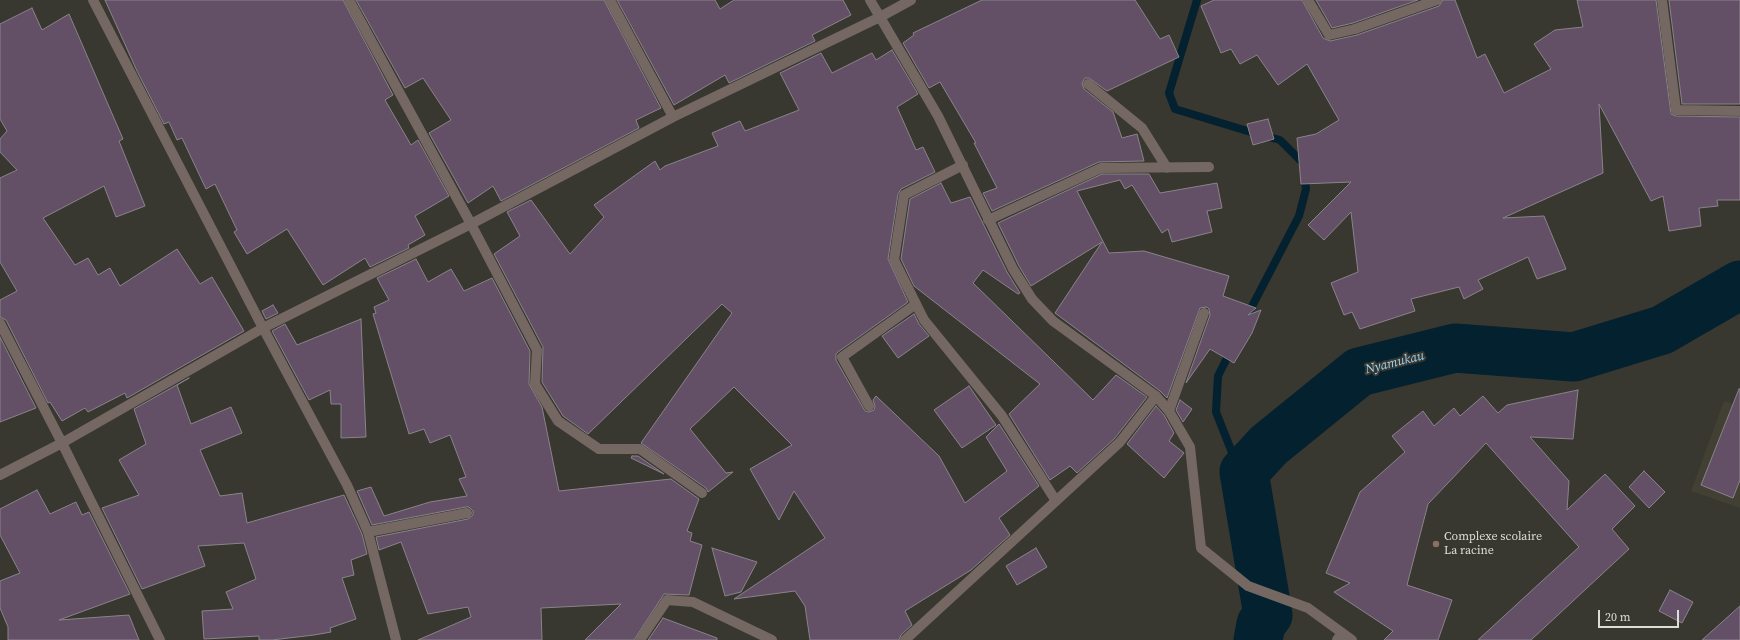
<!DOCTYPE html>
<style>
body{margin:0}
#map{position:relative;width:1740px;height:640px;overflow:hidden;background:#383730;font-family:"Source Serif 4",serif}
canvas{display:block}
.scale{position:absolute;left:1598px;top:610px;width:81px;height:18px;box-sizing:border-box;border:2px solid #dddcd8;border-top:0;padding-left:5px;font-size:12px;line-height:14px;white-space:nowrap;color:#dddcd8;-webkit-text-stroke:3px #383730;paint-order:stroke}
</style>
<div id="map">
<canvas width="1740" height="640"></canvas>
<div class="scale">20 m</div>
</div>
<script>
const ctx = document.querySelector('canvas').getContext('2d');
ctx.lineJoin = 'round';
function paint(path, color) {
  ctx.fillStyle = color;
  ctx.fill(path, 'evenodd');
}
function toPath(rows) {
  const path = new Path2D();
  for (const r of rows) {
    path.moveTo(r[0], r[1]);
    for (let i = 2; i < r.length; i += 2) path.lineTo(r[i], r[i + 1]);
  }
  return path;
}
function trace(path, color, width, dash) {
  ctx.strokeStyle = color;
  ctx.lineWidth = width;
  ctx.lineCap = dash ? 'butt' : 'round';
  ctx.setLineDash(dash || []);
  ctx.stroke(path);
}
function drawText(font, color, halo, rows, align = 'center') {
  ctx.font = font + ' "Source Serif 4",serif';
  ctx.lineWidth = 4;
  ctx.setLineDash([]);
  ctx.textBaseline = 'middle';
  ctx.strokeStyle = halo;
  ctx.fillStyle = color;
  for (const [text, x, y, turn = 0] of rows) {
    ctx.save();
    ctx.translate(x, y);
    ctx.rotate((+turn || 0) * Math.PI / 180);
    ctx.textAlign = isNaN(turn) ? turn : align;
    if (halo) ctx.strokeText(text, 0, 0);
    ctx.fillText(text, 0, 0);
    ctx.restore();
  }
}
const built = toPath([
 [1724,401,1740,406,1740,508,1691,491]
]);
const stream = toPath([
 [1197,0,1169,93,1175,109,1254,133,1280,140,1303,163,1306,189,1299,216,1247,316],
 [1231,350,1218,376,1216,412,1237,465,1244,472]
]);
const river = toPath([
 [1258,640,1261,624,1268,615,1244,472,1269,445,1359,372,1455,348,1574,357,1662,330,1740,285]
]);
const building = toPath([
 [105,0,343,0,393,95,385,100,411,145,418,140,449,196,415,216,425,235,408,245,409,248,370,267,365,258,323,285,287,229,247,254,234,232,237,230,215,184,206,189,182,138,177,140,169,122,164,124,137,71,105,0],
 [356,0,604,0,661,108,636,120,639,128,501,201,493,186,468,203,429,133,451,120,423,78,405,88,356,0],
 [617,0,715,0,720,9,734,0,843,0,851,15,812,35,815,41,729,83,725,75,674,105,617,0],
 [982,0,1135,0,1160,39,1169,35,1179,57,1107,91,1089,78,1085,78,1082,83,1084,89,1113,112,1122,138,1137,134,1144,161,1099,162,992,211,983,193,997,188,974,143,976,143,940,82,929,88,903,43,914,35,913,33,982,0],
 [1214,0,1302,0,1323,38,1330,41,1357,35,1439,6,1443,0,1455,0,1477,58,1485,54,1504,93,1551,69,1534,44,1555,30,1583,27,1577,0,1656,0,1671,114,1676,116,1740,117,1740,200,1717,200,1718,206,1699,208,1701,226,1669,231,1663,196,1651,201,1599,104,1603,173,1503,218,1544,216,1566,269,1537,279,1528,257,1478,280,1483,289,1464,299,1459,287,1411,299,1415,311,1360,329,1352,312,1344,315,1331,283,1358,272,1351,212,1324,240,1308,225,1351,182,1301,184,1297,138,1316,134,1339,120,1307,64,1278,85,1257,55,1240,64,1231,49,1221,53,1201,6,1214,0],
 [1316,0,1418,0,1353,23,1332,28,1316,0],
 [1669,0,1740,0,1740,104,1682,104,1669,0],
 [32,8,42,30,69,14,123,139,119,141,145,206,116,217,104,186,43,218,75,265,88,258,98,275,110,268,120,286,177,249,200,284,212,277,244,331,127,398,125,393,88,412,85,408,62,421,50,402,48,403,6,320,0,317,0,300,17,291,0,262,0,178,17,170,0,152,0,139,7,131,0,119,0,24,32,8],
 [892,50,918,94,897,107,916,150,923,147,935,172,901,189,898,194,888,259,908,302,838,352,836,354,836,360,865,411,869,412,874,410,875,406,873,400,876,396,939,456,965,503,1007,471,986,437,999,424,1039,486,999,518,1010,535,971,570,905,611,912,625,901,635,899,640,810,640,805,606,795,591,734,599,825,538,794,491,779,520,750,469,792,445,734,387,690,429,726,473,733,472,708,492,706,488,641,443,732,313,722,304,588,434,563,416,542,382,543,347,494,254,520,236,507,212,531,200,570,254,604,217,594,205,655,161,660,170,665,166,718,146,712,133,740,121,745,131,799,110,780,73,821,53,832,73,872,53,876,60,892,50],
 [1268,119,1274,139,1253,145,1247,124,1268,119],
 [1102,174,1149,174,1160,193,1217,183,1222,208,1207,211,1212,232,1172,242,1168,229,1162,233,1132,185,1125,189,1120,180,1077,191,1109,253,1144,251,1229,276,1223,296,1256,308,1248,315,1261,310,1252,333,1234,363,1210,349,1186,383,1210,315,1209,309,1207,307,1200,308,1167,398,1160,391,1055,313,1102,242,1031,286,1019,266,998,223,1102,174],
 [941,183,951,203,970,197,1007,272,1020,293,1018,294,983,270,973,283,1093,400,1116,375,1147,397,1115,438,1077,473,1070,466,1050,480,1009,414,1040,384,914,286,901,259,910,199,941,183],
 [416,259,428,282,451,269,464,291,492,278,530,351,529,384,542,407,559,491,671,479,699,499,687,531,692,533,690,541,702,545,689,595,664,594,634,640,585,640,621,604,541,608,542,640,418,640,471,617,468,607,428,614,401,542,379,550,376,537,468,519,473,515,473,511,469,507,466,507,372,525,357,491,371,487,384,516,430,502,467,496,459,479,466,477,450,435,430,443,424,429,409,434,373,314,376,313,374,307,389,300,377,278,416,259],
 [273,305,278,313,266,319,262,311,273,305],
 [914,314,919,324,929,336,898,358,882,336,914,314],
 [361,319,366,437,341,438,341,404,331,404,330,390,309,400,272,331,285,324,297,345,361,319],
 [0,337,36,408,0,422,0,337],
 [189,378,177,385,191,424,231,407,242,433,200,450,220,496,242,493,247,523,344,495,362,534,367,554,351,560,354,575,342,578,356,619,330,628,331,632,314,635,272,640,259,640,259,636,204,639,202,611,233,609,226,592,256,579,244,543,198,546,205,566,142,589,102,508,139,495,119,460,146,444,134,409,189,378],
 [969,386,996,425,962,448,934,410,969,386],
 [1739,389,1740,389,1740,480,1733,498,1701,485,1739,389],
 [1578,390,1573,439,1530,437,1569,481,1567,510,1605,474,1635,506,1612,529,1629,549,1531,640,1478,640,1579,547,1486,443,1428,504,1407,585,1452,600,1438,640,1384,640,1393,631,1334,592,1350,583,1326,573,1360,492,1405,452,1392,436,1423,411,1434,426,1454,408,1460,416,1483,396,1498,413,1507,405,1578,390],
 [1180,400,1192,409,1183,422,1176,410,1180,400],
 [1156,406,1164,415,1174,433,1169,441,1184,453,1164,478,1127,444,1156,406],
 [632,456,638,456,664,474,631,458,632,456],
 [1644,471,1665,492,1649,508,1629,487,1644,471],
 [37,490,50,514,76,502,82,515,89,512,130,594,59,620,129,615,139,640,8,640,8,627,0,608,0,581,20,573,0,535,0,509,37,490],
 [712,548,757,562,741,592,725,596,712,548],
 [1036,548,1047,567,1017,585,1006,566,1036,548],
 [1670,590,1693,602,1682,623,1659,611,1670,590],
 [1740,606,1740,640,1702,640,1740,606],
 [663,618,717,638,717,640,648,640,663,618]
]);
const lane = toPath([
 [1308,0,1329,35,1355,29],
 [1662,0,1676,110,1740,111],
 [1088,84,1142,128,1167,168],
 [963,165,904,195,894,260,924,320,1002,416,1056,501],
 [988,220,1101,168,1209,167],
 [471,224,537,350,535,384,558,421,599,449,640,449,702,493],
 [263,328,347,485,368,532,396,640],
 [869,406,842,357,916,304],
 [1169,411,1204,313],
 [368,532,467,513],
 [640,640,667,600,693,602,772,640],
 [905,640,1120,442,1156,396],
 [1337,640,1342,633]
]);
const street = toPath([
 [93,0,263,328],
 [349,0,471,224],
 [610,0,673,117],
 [870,0,938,116,1013,269,1032,299,1053,321,1156,396,1169,411,1190,447,1201,548,1248,586,1308,608,1352,640],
 [1355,29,1437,0],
 [0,323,62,443,160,640],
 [0,475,62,443,263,328,471,224,673,117,880,17,911,0]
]);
const markers = [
 [1436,544,4,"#8d6e63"]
];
const poiNames = [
 ["Complexe scolaire",1444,537],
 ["La racine",1444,551]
];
const waterNames = [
 ["Nyamukau",1395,363,-14]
];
paint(built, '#424033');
trace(stream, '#03212f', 8);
trace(river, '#03212f', 49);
paint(building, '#645066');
trace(building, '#89848a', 1);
trace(lane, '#756862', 10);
trace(street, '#756862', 10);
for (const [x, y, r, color] of markers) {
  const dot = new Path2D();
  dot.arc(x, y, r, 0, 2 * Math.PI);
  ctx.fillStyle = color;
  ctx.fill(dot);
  trace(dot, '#383730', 1.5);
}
drawText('12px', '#dddcd8', '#383730', poiNames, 'left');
drawText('italic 13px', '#9bd5f4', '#383730', waterNames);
</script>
